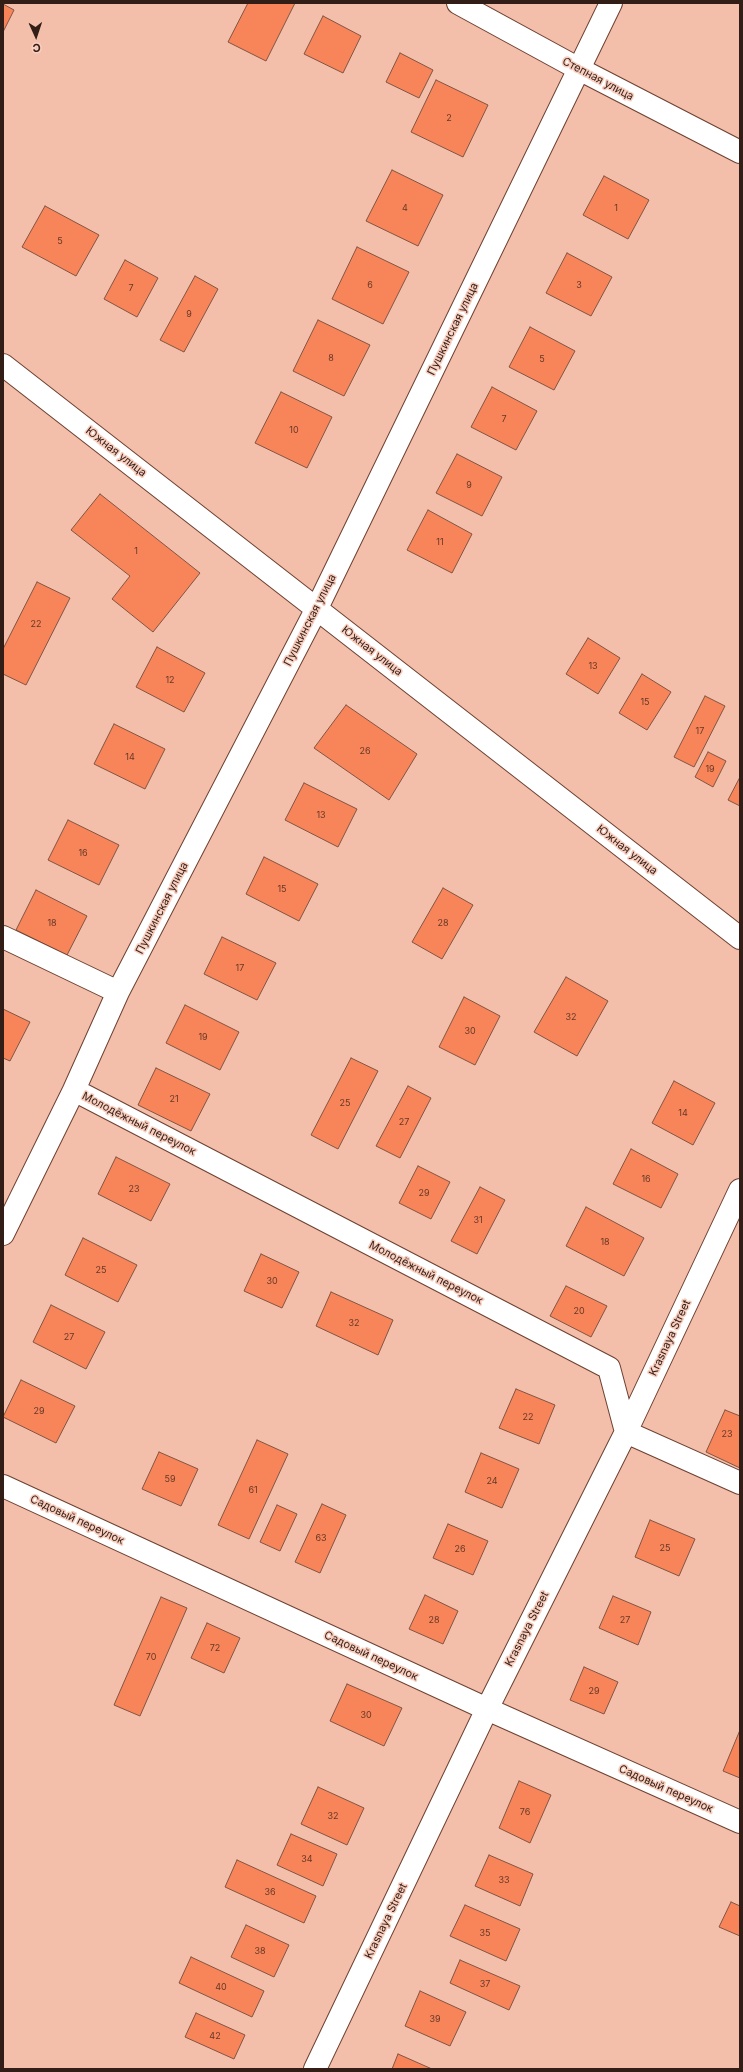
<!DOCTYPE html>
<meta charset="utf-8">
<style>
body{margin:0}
#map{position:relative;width:743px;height:2072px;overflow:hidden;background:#f3beaa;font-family:Inter,sans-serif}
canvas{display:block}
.frame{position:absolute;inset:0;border:4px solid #321e17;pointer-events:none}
.north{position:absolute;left:16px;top:16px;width:40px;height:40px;-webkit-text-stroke:3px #f9cebe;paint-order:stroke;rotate:177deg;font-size:11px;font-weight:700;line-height:16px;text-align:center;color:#321e17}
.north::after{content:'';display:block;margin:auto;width:14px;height:18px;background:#321e17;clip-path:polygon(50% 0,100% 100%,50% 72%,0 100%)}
</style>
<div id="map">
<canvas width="743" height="2072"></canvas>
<div class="frame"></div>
<div class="north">С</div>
</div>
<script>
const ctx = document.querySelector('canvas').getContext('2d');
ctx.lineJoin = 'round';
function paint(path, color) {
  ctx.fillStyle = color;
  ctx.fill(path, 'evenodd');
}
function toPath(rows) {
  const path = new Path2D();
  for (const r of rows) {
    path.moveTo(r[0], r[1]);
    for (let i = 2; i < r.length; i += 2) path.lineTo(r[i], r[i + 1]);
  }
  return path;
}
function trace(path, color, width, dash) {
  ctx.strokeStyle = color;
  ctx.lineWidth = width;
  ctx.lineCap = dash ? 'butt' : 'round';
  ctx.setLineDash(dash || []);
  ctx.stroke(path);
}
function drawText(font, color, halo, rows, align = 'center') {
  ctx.font = font + ' Inter,sans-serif';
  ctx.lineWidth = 3;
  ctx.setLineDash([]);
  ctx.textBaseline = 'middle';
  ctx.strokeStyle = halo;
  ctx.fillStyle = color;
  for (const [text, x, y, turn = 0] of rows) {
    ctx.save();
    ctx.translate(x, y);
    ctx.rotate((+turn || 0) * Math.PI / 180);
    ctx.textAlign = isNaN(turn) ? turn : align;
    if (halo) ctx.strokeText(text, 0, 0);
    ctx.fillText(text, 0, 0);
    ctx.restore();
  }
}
const building = toPath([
 [248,3,295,3,266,61,228,42,248,3],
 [3,4,14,10,3,32,3,4],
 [323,16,361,36,343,73,304,54,323,16],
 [400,53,433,70,419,98,386,82,400,53],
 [436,80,488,105,463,157,411,132,436,80],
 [392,170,443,195,418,246,366,221,392,170],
 [604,176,649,200,628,239,583,215,604,176],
 [45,206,99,235,76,276,22,247,45,206],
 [357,247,409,272,383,324,332,299,357,247],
 [567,253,612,277,591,316,546,293,567,253],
 [125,260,158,278,137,317,104,299,125,260],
 [195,276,218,289,184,352,160,340,195,276],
 [318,320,370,345,344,396,293,371,318,320],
 [530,327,575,351,554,390,509,367,530,327],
 [492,387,537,411,516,450,471,427,492,387],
 [281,392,332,417,307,468,255,443,281,392],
 [457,454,502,477,482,516,436,493,457,454],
 [100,494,200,573,153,632,112,599,130,576,71,530,100,494],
 [428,510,472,534,452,573,407,550,428,510],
 [37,582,70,598,26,685,3,674,3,649,37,582],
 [588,638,620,658,598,694,566,674,588,638],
 [157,647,205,673,184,712,136,687,157,647],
 [642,674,671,692,647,730,619,713,642,674],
 [705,696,725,706,694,767,674,757,705,696],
 [346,705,417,754,389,800,314,748,346,705],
 [114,724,165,749,145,789,94,764,114,724],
 [708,752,726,761,713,787,695,777,708,752],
 [740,777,740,806,728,800,740,777],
 [304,783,357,809,338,847,285,820,304,783],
 [68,820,119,845,99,885,48,860,68,820],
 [264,857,318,884,299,921,246,894,264,857],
 [443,888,473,905,442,959,412,942,443,888],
 [36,890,87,916,67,955,16,930,36,890],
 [222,937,276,963,257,1000,204,974,222,937],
 [566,977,608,1001,577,1056,534,1032,566,977],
 [464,997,500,1016,475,1065,439,1047,464,997],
 [185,1005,239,1032,220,1070,166,1043,185,1005],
 [3,1009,30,1022,10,1061,3,1058,3,1009],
 [351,1058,378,1071,338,1149,311,1135,351,1058],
 [156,1068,210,1094,191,1131,138,1105,156,1068],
 [674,1081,715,1103,693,1145,652,1123,674,1081],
 [408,1086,431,1098,400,1158,376,1146,408,1086],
 [631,1149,678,1174,661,1208,613,1184,631,1149],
 [116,1157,170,1184,151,1221,98,1194,116,1157],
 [418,1166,450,1182,431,1219,399,1203,418,1166],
 [480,1187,505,1200,477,1254,451,1241,480,1187],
 [586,1207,644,1238,624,1276,566,1246,586,1207],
 [83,1238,137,1265,118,1302,65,1275,83,1238],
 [261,1254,299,1272,282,1308,244,1291,261,1254],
 [566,1286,607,1306,591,1337,550,1316,566,1286],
 [331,1292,393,1320,378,1355,316,1326,331,1292],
 [51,1305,105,1332,86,1369,33,1342,51,1305],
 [21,1380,75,1406,56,1443,3,1417,21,1380],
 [516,1389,555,1405,539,1444,499,1428,516,1389],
 [725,1410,740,1416,740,1468,706,1452,725,1410],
 [257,1440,288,1454,249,1539,218,1525,257,1440],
 [159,1452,198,1469,181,1506,142,1489,159,1452],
 [481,1453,519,1469,502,1508,465,1492,481,1453],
 [322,1504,346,1515,320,1573,295,1562,322,1504],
 [277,1505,297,1514,280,1551,260,1542,277,1505],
 [650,1520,695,1539,679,1576,635,1557,650,1520],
 [448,1524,488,1541,473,1575,433,1558,448,1524],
 [425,1595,458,1611,443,1644,409,1629,425,1595],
 [613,1596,651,1612,638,1645,599,1628,613,1596],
 [161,1597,187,1608,140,1716,114,1705,161,1597],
 [207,1623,240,1638,224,1673,191,1658,207,1623],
 [584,1667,618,1682,604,1714,570,1700,584,1667],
 [347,1684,402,1708,384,1746,330,1721,347,1684],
 [740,1730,740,1778,723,1771,740,1730],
 [519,1781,551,1795,530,1843,499,1828,519,1781],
 [318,1787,364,1808,347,1845,301,1824,318,1787],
 [291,1834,337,1854,323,1886,277,1865,291,1834],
 [489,1855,533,1874,520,1906,475,1886,489,1855],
 [237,1860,316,1896,304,1923,225,1887,237,1860],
 [731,1902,740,1906,740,1936,719,1927,731,1902],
 [465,1905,520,1929,506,1961,450,1936,465,1905],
 [246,1925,289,1945,274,1977,231,1957,246,1925],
 [191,1957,264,1991,252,2017,179,1983,191,1957],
 [460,1960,520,1986,509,2010,450,1983,460,1960],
 [420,1991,466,2012,450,2046,405,2026,420,1991],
 [196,2013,245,2035,234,2059,185,2037,196,2013],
 [398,2054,432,2069,392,2069,398,2054]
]);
const minor = toPath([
 [458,3,579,69,740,152],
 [3,365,740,938],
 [3,937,118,992],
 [74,1090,609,1368,626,1432,740,1483],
 [3,1234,74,1090,118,992,317,608,611,3],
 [3,1486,487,1709,740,1822],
 [315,2069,487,1709,626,1432,740,1190]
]);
const numberNames = [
 ["2",449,118],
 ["4",405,208],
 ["1",616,208],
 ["5",60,241],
 ["6",370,285],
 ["3",579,285],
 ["7",131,288],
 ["9",189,314],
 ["8",331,358],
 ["5",542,359],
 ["7",504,419],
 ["10",294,430],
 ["9",469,485],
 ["11",440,542],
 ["1",136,551],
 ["22",36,624],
 ["13",593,666],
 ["12",170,680],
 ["15",645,702],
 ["17",700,731],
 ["26",365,751],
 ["14",130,757],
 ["19",710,769],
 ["13",321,815],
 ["16",83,853],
 ["15",282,889],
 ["18",52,923],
 ["28",443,923],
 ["17",240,968],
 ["32",571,1017],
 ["30",470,1031],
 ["19",203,1037],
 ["21",174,1099],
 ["25",345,1103],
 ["14",683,1113],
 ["27",404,1122],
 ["16",646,1179],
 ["23",134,1189],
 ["29",424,1193],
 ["31",478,1220],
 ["18",605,1242],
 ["25",101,1270],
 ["30",272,1281],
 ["20",579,1311],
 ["32",354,1323],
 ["27",69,1337],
 ["29",39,1411],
 ["22",528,1417],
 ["23",727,1434],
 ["59",170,1479],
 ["24",492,1481],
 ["61",253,1490],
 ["63",321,1538],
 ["25",665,1548],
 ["26",460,1549],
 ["28",434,1620],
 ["27",625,1620],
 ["72",215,1648],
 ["70",151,1657],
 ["29",594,1691],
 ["30",366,1715],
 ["76",525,1812],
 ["32",333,1816],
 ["34",307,1859],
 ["33",504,1880],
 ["36",270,1892],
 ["35",485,1933],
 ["38",260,1951],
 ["37",485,1984],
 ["40",221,1987],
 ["39",435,2019],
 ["42",215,2036]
];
const streetNames = [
 ["Степная улица",598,79,28],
 ["Пушкинская улица",453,329,-64],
 ["Южная улица",116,452,38],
 ["Пушкинская улица",310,620,-63],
 ["Южная улица",372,651,38],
 ["Южная улица",627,850,38],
 ["Пушкинская улица",162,908,-63],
 ["Молодёжный переулок",139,1124,27],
 ["Молодёжный переулок",426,1273,27],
 ["Krasnaya Street",670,1338,-65],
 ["Садовый переулок",77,1520,25],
 ["Krasnaya Street",527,1629,-63],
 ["Садовый переулок",371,1656,25],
 ["Садовый переулок",666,1789,24],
 ["Krasnaya Street",386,1921,-64]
];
paint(building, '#f88559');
trace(building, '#815443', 1);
trace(minor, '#6d4131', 24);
trace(minor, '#fff', 22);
drawText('9px', '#643828', null, numberNames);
drawText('11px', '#321e17', '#f9cebe', streetNames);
</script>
